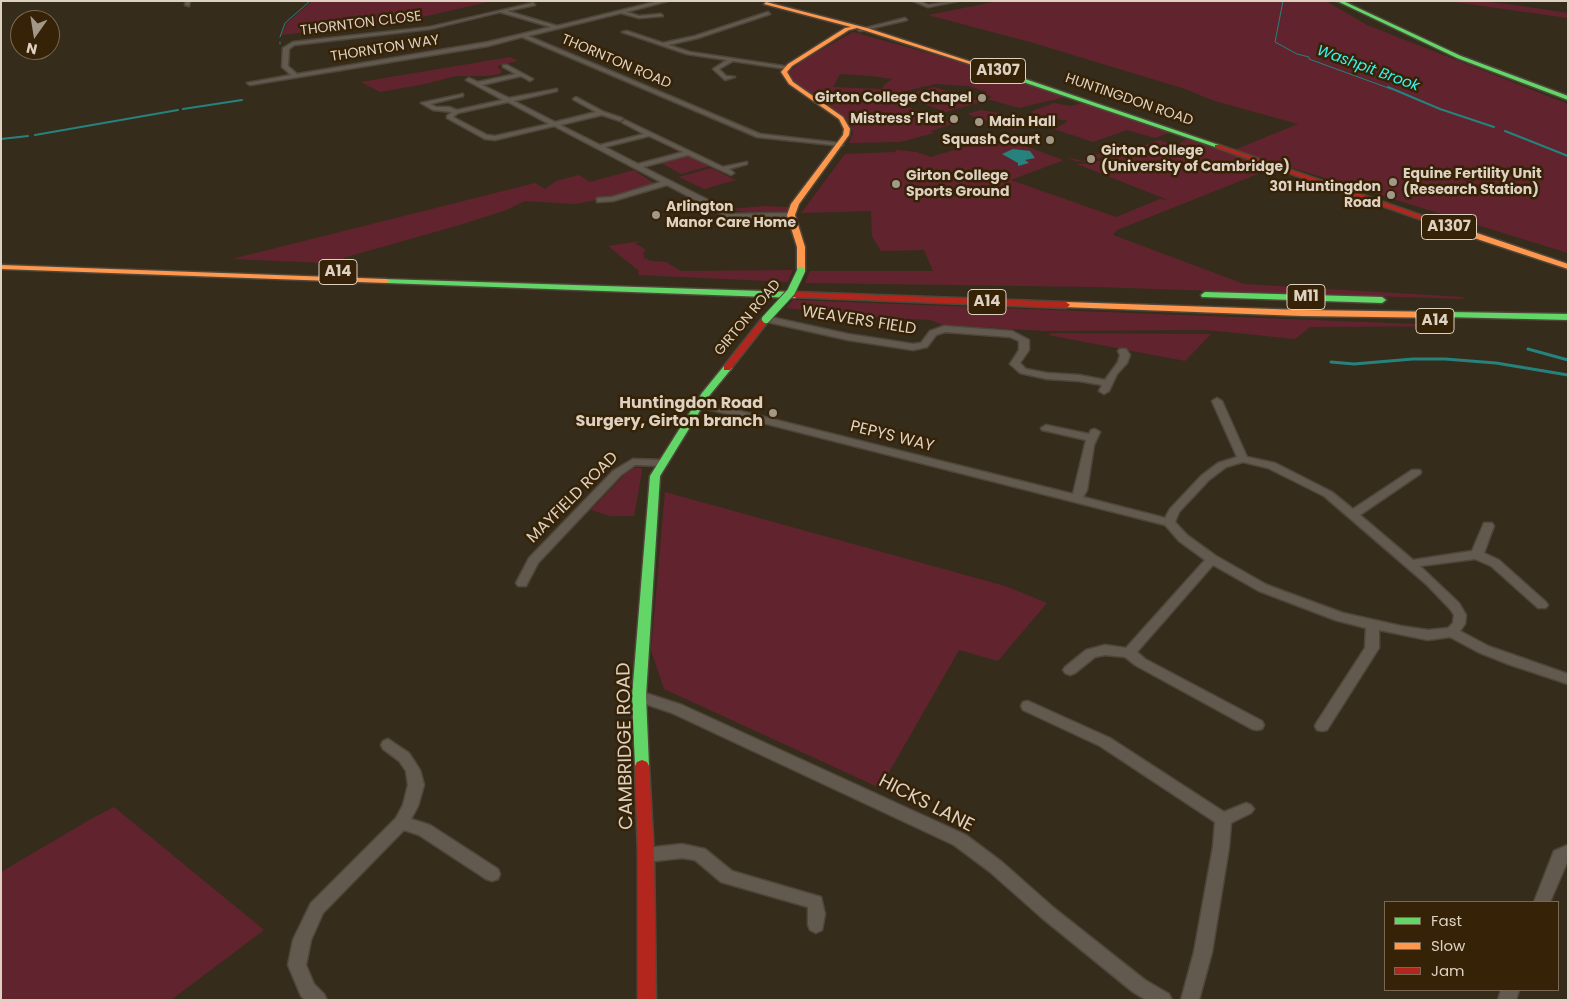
<!DOCTYPE html>
<style>
body{margin:0}
#map{position:relative;width:1569px;height:1001px;overflow:hidden;background:#362c1c;font-family:Poppins,sans-serif}
canvas{display:block}
.frame{position:absolute;inset:0;border:2px solid #ded1c2;pointer-events:none}
.legend{position:absolute;left:1384px;top:901px;width:175px;height:90px;box-sizing:border-box;background:#362307;border:1px solid #796952;margin:0;padding:6px 9px;list-style:none;font-size:15px;color:#ded1c2}
.legend li{display:flex;align-items:center;gap:10px;height:25px}
.legend b{width:25px;border:1px solid #796952}
.north{position:absolute;left:10px;top:10px;width:50px;height:50px;box-sizing:border-box;background:#362307;border:1px solid #796952;border-radius:50%;rotate:193deg;font-size:14px;font-weight:700;line-height:20px;text-align:center;color:#ded1c2}
.north::after{content:'';display:block;margin:auto;width:18px;height:22px;background:#a39788;clip-path:polygon(50% 0,100% 100%,50% 72%,0 100%)}
</style>
<div id="map">
<canvas width="1569" height="1001"></canvas>
<div class="frame"></div>
<ul class="legend">
<li><b style="height:6px;background:#63d668"></b>Fast</li>
<li><b style="height:6px;background:#ff974d"></b>Slow</li>
<li><b style="height:6px;background:#b3261e"></b>Jam</li>
</ul>
<div class="north">N</div>
</div>
<script>
const ctx = document.querySelector('canvas').getContext('2d');
ctx.lineJoin = 'round';
function paint(path, color) {
  ctx.fillStyle = color;
  ctx.fill(path, 'evenodd');
}
function toPath(rows) {
  const path = new Path2D();
  for (const r of rows) {
    path.moveTo(r[0], r[1]);
    for (let i = 2; i < r.length; i += 2) path.lineTo(r[i], r[i + 1]);
  }
  return path;
}
function trace(path, color, width, dash) {
  ctx.strokeStyle = color;
  ctx.lineWidth = width;
  ctx.lineCap = dash ? 'butt' : 'round';
  ctx.setLineDash(dash || []);
  ctx.stroke(path);
}
function drawText(font, color, halo, rows, align = 'center') {
  ctx.font = font + ' Poppins,sans-serif';
  ctx.lineWidth = 5;
  ctx.setLineDash([]);
  ctx.textBaseline = 'middle';
  ctx.strokeStyle = halo;
  ctx.fillStyle = color;
  for (const [text, x, y, turn = 0] of rows) {
    ctx.save();
    ctx.translate(x, y);
    ctx.rotate((+turn || 0) * Math.PI / 180);
    ctx.textAlign = isNaN(turn) ? turn : align;
    if (halo) ctx.strokeText(text, 0, 0);
    ctx.fillText(text, 0, 0);
    ctx.restore();
  }
}
const green = toPath([
 [312,1,492,1,405,21,281,35,287,23],
 [999,1,1326,1,1367,25,1568,104,1568,253,1234,150,1298,124,1215,101,1182,88,1030,42,928,15],
 [1447,1,1481,1,1522,6,1568,13,1568,18],
 [853,32,963,63,1065,97,1019,108,987,99,992,97,984,94,987,92,968,86,935,84,886,96,888,100,943,119,952,124,931,131,934,133,900,142,849,143,853,133,851,126,841,114,795,83,789,77,788,72,805,59],
 [840,74,871,76,892,79,884,85,882,89,833,87],
 [510,57,518,61,500,65,497,67,502,71,500,74,488,76,456,76,425,84,380,92,361,82],
 [935,87,946,91,981,102,946,112,902,96],
 [1054,103,1071,106,1083,103,1169,133,1155,138,1127,130,1093,142,1051,128,1060,126,1067,122,1066,120,1051,119,1030,112],
 [980,110,999,113,1026,124,1014,130,967,114],
 [993,138,1008,140,1064,160,1011,180,1116,217,1160,199,1168,200,1077,164,1093,163,1159,140,1177,146,1186,139,1235,155,1273,168,1117,230,1113,235,1244,284,1463,297,1464,299,1096,287,805,283,810,271,933,271,924,250,881,251,872,236,871,211,801,213,845,154,896,152,895,150,898,150,917,152,931,157],
 [1114,142,1130,147,1088,162,1075,161,1067,157,1082,161,1086,160,1084,158,1110,150,1100,147],
 [690,156,710,166,681,174,661,163],
 [711,168,736,180,704,189,679,177],
 [634,170,655,184,611,198,574,204,525,201,504,211,456,226,343,258,349,264,232,259,535,183,545,189,556,181,579,175,590,182],
 [764,206,788,207,789,209,784,213,749,213,730,209],
 [641,241,635,243,646,250,643,253,644,258,651,261,666,262,681,271,793,270,788,282,638,275,639,271,608,246],
 [793,300,1469,326,1310,327,1295,339,1206,330,1044,331,943,325,930,320,805,313,804,310,786,308],
 [1053,333,1211,334,1185,361,1048,335],
 [634,468,642,468,642,472,634,516,610,516,591,510,625,474],
 [665,492,1005,586,1047,603,998,661,959,650,880,788,664,689,651,650],
 [114,807,264,930,171,1000,1,1000,1,872,91,819]
]);
const water = toPath([
 [1013,149,1030,151,1035,158,1025,160,1029,163,1018,166,1018,163,1002,154]
]);
const streamFar2 = toPath([
 [1283,1,1275,42,1297,54,1309,57,1309,59,1391,89],
 [280,37,285,23,310,1],
 [280,42,280,44]
]);
const streamFar1 = toPath([
 [1388,87,1440,109,1494,127],
 [183,109,242,100],
 [1505,131,1568,156],
 [35,135,178,110],
 [1,139,28,136]
]);
const stream = toPath([
 [1528,349,1568,360],
 [1331,362,1354,364,1413,359,1445,359,1496,363,1568,375]
]);
const street = toPath([
 [186,1,190,1,189,6,185,5,186,1],
 [659,1,668,1,626,12,639,16,661,14,663,16,639,18,621,13,528,36,760,134,840,143,843,145,842,146,757,137,522,37,488,46,250,85,247,83,291,75,282,67,283,48,293,42,430,27,533,3,535,5,507,11,557,26,659,1],
 [500,12,551,27,488,42,297,74,288,66,289,49,294,45,430,29,500,12],
 [913,1,920,1,928,5,958,1,928,7,913,1],
 [768,12,770,14,698,38,668,45,690,52,790,67,787,69,733,61,719,69,726,76,735,77,725,80,713,69,727,60,687,54,622,32,627,31,663,43,695,36,768,12],
 [905,18,907,20,860,31,858,30,905,18],
 [503,65,507,65,533,79,530,81,521,76,482,85,509,98,557,89,557,91,514,101,555,122,596,112,574,100,573,99,576,97,604,112,622,118,623,119,620,121,602,115,560,125,600,145,644,134,623,123,622,122,625,120,723,167,747,162,747,164,729,169,734,173,731,175,688,155,643,167,724,208,728,214,791,213,795,215,791,217,726,218,718,212,667,185,613,201,597,202,597,198,612,197,661,182,554,126,495,140,485,139,447,118,447,116,452,112,433,110,421,103,463,94,463,96,430,104,436,107,449,107,457,110,503,100,466,80,469,78,478,82,516,74,503,67,503,65],
 [508,102,549,124,495,136,487,135,453,117,458,113,508,102],
 [649,136,683,152,638,164,605,147,649,136],
 [666,217,672,217,685,224,678,226,666,221,666,217],
 [766,316,848,334,913,344,921,343,930,331,944,326,1012,331,1029,340,1029,350,1020,363,1026,369,1047,373,1079,375,1105,380,1118,362,1120,355,1118,351,1120,349,1126,349,1130,355,1127,363,1117,374,1109,391,1104,394,1099,391,1102,385,1079,381,1047,379,1020,373,1010,364,1019,350,1019,341,1010,337,945,332,936,335,927,347,913,350,848,340,763,321,763,317,766,316],
 [1217,398,1222,401,1247,457,1275,463,1332,492,1353,509,1412,470,1420,470,1421,472,1420,474,1360,515,1413,560,1472,551,1484,523,1492,523,1494,526,1484,553,1499,560,1546,602,1548,605,1546,608,1538,608,1491,566,1475,559,1420,566,1459,603,1466,615,1465,624,1460,631,1488,646,1568,674,1568,684,1508,664,1478,652,1450,637,1428,640,1379,630,1379,648,1377,651,1327,730,1322,731,1317,730,1315,726,1317,722,1365,648,1366,628,1335,620,1259,591,1213,565,1137,652,1145,659,1262,721,1264,725,1262,729,1257,730,1252,729,1135,665,1125,657,1105,655,1095,657,1075,673,1070,675,1065,673,1063,670,1065,667,1086,650,1105,645,1126,648,1205,560,1179,541,1165,525,696,406,695,404,700,401,1073,494,1086,440,1042,430,1041,428,1046,425,1089,434,1091,430,1095,429,1100,432,1094,445,1087,490,1083,497,1165,518,1170,509,1201,476,1218,463,1237,457,1212,401,1217,398],
 [1243,462,1268,468,1324,496,1426,584,1450,609,1454,615,1453,623,1448,628,1428,630,1401,626,1343,613,1267,585,1216,556,1187,535,1175,522,1179,512,1209,480,1226,467,1243,462],
 [633,459,663,460,668,463,663,466,635,465,621,475,538,563,526,586,518,586,516,583,529,558,613,471,633,459],
 [639,691,682,705,966,835,1002,862,1054,908,1145,980,1169,994,1172,1000,1146,1000,1133,992,1042,918,990,872,954,845,672,713,634,700,632,696,634,692,639,691],
 [1028,701,1110,738,1224,812,1246,803,1251,805,1254,809,1251,813,1231,823,1229,847,1212,952,1199,1000,1181,1000,1194,952,1213,847,1215,822,1100,746,1023,710,1021,706,1023,702,1028,701],
 [388,739,409,753,420,770,424,785,418,806,411,819,430,825,498,869,500,874,498,879,492,881,486,879,419,835,404,830,323,913,311,940,306,965,314,984,324,994,327,1000,305,1000,301,996,288,965,293,940,311,903,396,818,403,805,408,785,406,771,399,761,383,749,381,745,383,741,388,739],
 [682,844,705,849,732,871,821,897,825,914,822,930,816,933,810,930,808,925,808,907,721,882,695,860,682,858,646,862,640,860,638,855,640,850,646,848,682,844],
 [1568,845,1568,860,1550,902,1534,902,1554,851,1568,845],
 [1501,990,1519,990,1516,1000,1498,1000,1501,990]
]);
const fast = toPath([
 [1337,1,1343,1,1461,56,1568,96,1568,100,1457,58,1337,1],
 [981,64,1219,145,1220,146,1215,147,979,67,981,64],
 [383,279,795,292,799,295,795,298,386,283,382,281,383,279],
 [1205,292,1382,297,1386,300,1382,303,1202,297,1201,295,1205,292],
 [1449,312,1568,314,1568,320,1446,317,1446,313,1449,312],
 [727,365,732,368,709,396,660,476,646,696,649,766,647,770,642,772,637,770,635,766,632,696,650,476,702,393,724,366,727,365]
]);
const slow = toPath([
 [766,2,867,28,984,66,979,67,857,28,849,30,792,66,787,72,793,82,843,117,850,129,849,135,799,204,795,215,805,247,805,271,801,273,797,271,797,247,787,215,791,204,843,135,844,129,839,119,789,84,781,72,788,64,845,28,851,27,764,4,766,2],
 [1465,231,1471,231,1568,264,1568,269,1465,235,1465,231],
 [1,265,386,279,390,281,386,283,1,269,1,265],
 [1066,302,1302,310,1449,312,1453,315,1449,318,1302,316,1063,307,1063,303,1066,302]
]);
const jam = toPath([
 [1215,145,1219,145,1472,233,1465,235,1215,147,1215,145],
 [795,292,1066,302,1070,305,1066,308,792,297,791,295,795,292],
 [766,316,770,319,730,370,724,370,724,366,763,317,766,316],
 [642,760,647,762,649,766,654,855,656,1000,638,1000,638,855,635,766,637,762,642,760]
]);
const fastBridge = toPath([
 [766,319,791,292,801,271]
]);
const markers = [
 [982,98,5,"#a39788"],
 [954,119,5,"#a39788"],
 [979,122,5,"#a39788"],
 [1050,140,5,"#a39788"],
 [1091,159,5,"#a39788"],
 [1393,182,5,"#a39788"],
 [896,184,5,"#a39788"],
 [1391,195,5,"#a39788"],
 [656,215,5,"#a39788"],
 [773,413,5,"#a39788"]
];
const farStreetnames = [
 ["THORNTON CLOSE",361,24,-7],
 ["THORNTON WAY",385,49,-9],
 ["THORNTON ROAD",616,62,23],
 ["HUNTINGDON ROAD",1129,100,19],
 ["GIRTON ROAD",748,318,-50]
];
const farPoinames = [
 ["Girton College Chapel",972,98,"right"],
 ["Mistress' Flat",944,119,"right"],
 ["Main Hall",989,122],
 ["Squash Court",1040,140,"right"],
 ["Girton College",1101,151],
 ["(University of Cambridge)",1101,167],
 ["Equine Fertility Unit",1403,174],
 ["(Research Station)",1403,190],
 ["Girton College",906,176],
 ["Sports Ground",906,192],
 ["301 Huntingdon",1381,187,"right"],
 ["Road",1381,203,"right"],
 ["Arlington",666,207],
 ["Manor Care Home",666,223]
];
const farWaternames = [
 ["Washpit Brook",1368,69,20]
];
const shields = [
 [998,71,55],
 [1449,227,55],
 [338,272,38],
 [1306,297,38],
 [987,302,38],
 [1435,321,38]
];
const shieldNames = [
 ["A1307",998,71],
 ["A1307",1449,227],
 ["A14",338,272],
 ["M11",1306,297],
 ["A14",987,302],
 ["A14",1435,321]
];
const streetNames = [
 ["WEAVERS FIELD",859,321,9],
 ["PEPYS WAY",892,437,14],
 ["MAYFIELD ROAD",573,498,-45]
];
const poiNames = [
 ["Huntingdon Road",763,404],
 ["Surgery, Girton branch",763,422]
];
const nearStreetnames = [
 ["CAMBRIDGE ROAD",626,746,-91],
 ["HICKS LANE",926,804,27]
];
paint(green, '#61242e');
paint(water, '#26827d');
trace(streamFar2, '#26827d', 1);
trace(streamFar1, '#26827d', 2);
trace(stream, '#26827d', 3);
trace(street, '#4f463a', 3);
trace(fast, '#4f463a', 3);
trace(slow, '#4f463a', 3);
trace(jam, '#4f463a', 3);
paint(street, '#625a4f');
paint(fast, '#63d668');
paint(slow, '#ff974d');
paint(jam, '#b3261e');
trace(fastBridge, '#4f463a', 10, []);
trace(fastBridge, '#63d668', 8);
for (const [x, y, r, color] of markers) {
  const dot = new Path2D();
  dot.arc(x, y, r, 0, 2 * Math.PI);
  ctx.fillStyle = color;
  ctx.fill(dot);
  trace(dot, '#362307', 2);
}
drawText('14px', '#ded1c2', '#362307', farStreetnames);
drawText('bold 14px', '#ded1c2', '#362307', farPoinames, 'left');
drawText('italic 15px', '#36f5ef', '#362307', farWaternames);
for (const [x, y, w] of shields) {
  const box = new Path2D();
  box.roundRect(x - w / 2, y - 12.5, w, 25, 4);
  ctx.fillStyle = '#362307';
  ctx.fill(box);
  trace(box, '#ded1c2', 1);
}
drawText('bold 15px', '#ded1c2', null, shieldNames);
drawText('16px', '#ded1c2', '#362307', streetNames);
drawText('bold 16px', '#ded1c2', '#362307', poiNames, 'right');
drawText('19px', '#ded1c2', '#362307', nearStreetnames);
</script>
